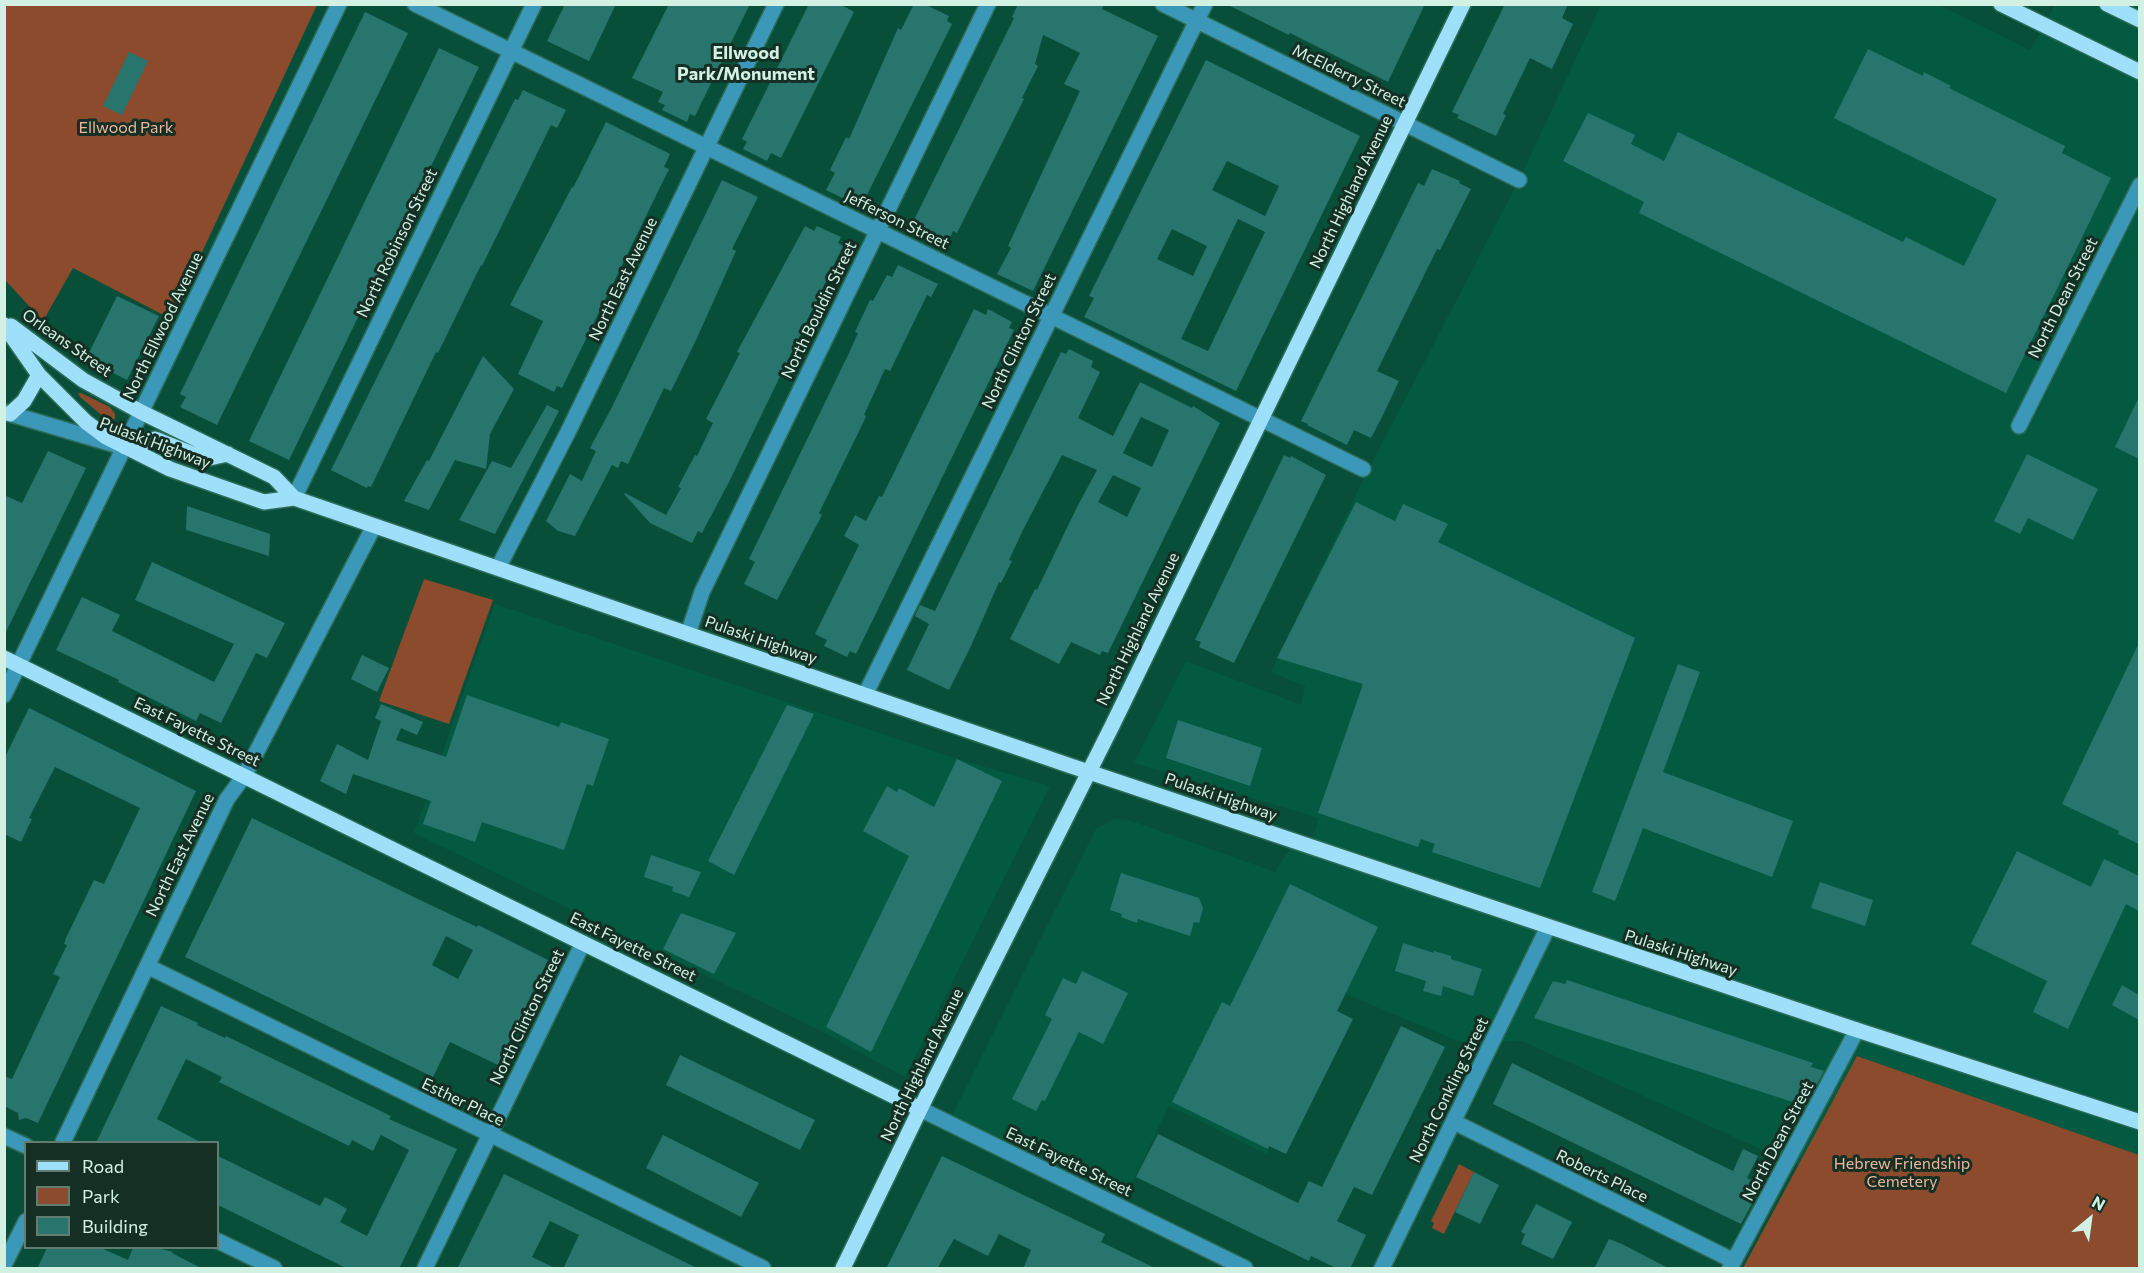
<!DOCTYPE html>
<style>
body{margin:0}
#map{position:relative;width:2144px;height:1273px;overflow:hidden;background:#074f39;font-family:Commissioner,sans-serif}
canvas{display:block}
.frame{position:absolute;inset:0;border:6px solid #d2f1e3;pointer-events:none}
.legend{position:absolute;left:24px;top:1141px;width:195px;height:108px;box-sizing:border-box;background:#152f24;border:2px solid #617d70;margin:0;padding:8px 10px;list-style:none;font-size:18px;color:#d2f1e3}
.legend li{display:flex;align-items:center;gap:12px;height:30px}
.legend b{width:30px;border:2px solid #617d70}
.north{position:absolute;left:2060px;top:1189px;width:60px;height:60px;-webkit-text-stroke:4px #152f24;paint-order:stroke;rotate:29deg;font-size:16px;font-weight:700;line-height:24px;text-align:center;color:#d2f1e3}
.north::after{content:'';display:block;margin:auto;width:21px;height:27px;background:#d2f1e3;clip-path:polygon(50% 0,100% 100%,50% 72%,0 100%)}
</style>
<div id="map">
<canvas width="2144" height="1273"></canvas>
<div class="frame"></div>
<ul class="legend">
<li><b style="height:8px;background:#9edff9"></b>Road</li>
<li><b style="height:16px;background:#8b4b2c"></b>Park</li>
<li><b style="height:16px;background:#27756d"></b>Building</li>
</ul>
<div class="north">N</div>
</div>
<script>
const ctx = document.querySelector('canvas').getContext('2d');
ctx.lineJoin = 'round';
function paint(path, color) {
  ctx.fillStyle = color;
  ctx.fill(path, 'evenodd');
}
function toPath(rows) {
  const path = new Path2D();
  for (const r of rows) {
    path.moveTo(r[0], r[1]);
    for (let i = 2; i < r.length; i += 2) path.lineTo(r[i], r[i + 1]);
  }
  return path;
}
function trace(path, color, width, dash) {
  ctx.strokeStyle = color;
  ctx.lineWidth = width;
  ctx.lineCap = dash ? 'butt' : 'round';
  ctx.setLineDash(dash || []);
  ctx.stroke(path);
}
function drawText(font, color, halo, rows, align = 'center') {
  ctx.font = font + ' Commissioner,sans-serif';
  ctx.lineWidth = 6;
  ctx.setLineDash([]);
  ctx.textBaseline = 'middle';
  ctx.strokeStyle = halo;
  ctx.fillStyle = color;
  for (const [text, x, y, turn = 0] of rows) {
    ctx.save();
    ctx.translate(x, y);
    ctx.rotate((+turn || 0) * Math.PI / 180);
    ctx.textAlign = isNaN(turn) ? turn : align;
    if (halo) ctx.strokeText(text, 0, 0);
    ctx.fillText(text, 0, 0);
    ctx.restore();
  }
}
const built = toPath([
 [1601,5,1939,5,2030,50,2055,5,2139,5,2139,1155,1857,1056,1798,1166,1522,1041,1460,1042,1346,994,1266,1154,1169,1106,1119,1210,948,1123,1096,829,1114,819,1132,821,1275,872,1295,841,1310,845,1319,818,1134,763,1186,661,1301,705,1305,686,1271,672,1362,482,1519,180],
 [495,604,954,758,1050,786,905,1077,821,1031,414,833]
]);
const green = toPath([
 [5,5,317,5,171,319,73,268,43,321,5,280],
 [78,393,81,393,110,407,115,414,115,419,109,420,105,418,80,397],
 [424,579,493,600,449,724,379,701],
 [1857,1056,2139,1155,2139,1268,1743,1268],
 [1459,1164,1474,1172,1444,1234,1432,1228,1434,1223,1431,1221]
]);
const building = toPath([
 [565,4,616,4,589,61,547,41],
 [669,4,750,4,695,116,690,114,687,122,662,110,665,105,658,102,663,92,632,78],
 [809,4,840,4,854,12,781,158,771,153,767,161,743,149,747,142,742,139],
 [914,4,924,4,949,16,947,21,952,24,861,207,826,190,835,173,830,170,846,137,849,139,898,28,901,30],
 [1018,4,1104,4,1102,9,1158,36,1033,291,997,274,1011,248,1008,246,1080,91,1064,84,1080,53,1062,44,1043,35,1035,64,1038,66,1022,98,1024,99,957,233,953,231,945,248,909,230,1014,18,1012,17],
 [1226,4,1425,4,1388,82,1290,33,1289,35],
 [1505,4,1568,4,1562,18,1573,24,1552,69,1530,58,1503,114,1506,115,1496,136,1457,118,1459,115,1452,112],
 [365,12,408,33,217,425,180,407,186,397,180,394],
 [439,48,479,67,289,460,249,441],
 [1868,49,1923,76,1924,72,1951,86,1949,88,2065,146,2062,153,2111,178,2006,393,1639,213,1644,202,1563,161,1588,113,1635,135,1631,144,1664,161,1678,132,1903,242,1906,237,1964,266,1997,199,1834,118],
 [129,52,148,61,122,115,103,106],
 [1206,60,1360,136,1236,391,1084,317,1094,298,1089,296],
 [1227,161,1279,186,1265,216,1212,190],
 [1238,219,1265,232,1208,351,1181,339],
 [1172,229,1207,246,1193,276,1157,259],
 [523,90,566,110,557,128,551,125,482,266,481,265,438,353,436,352,371,487,368,486,367,488,331,470,515,99,518,100],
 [606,122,670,154,664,167,669,169,562,388,557,386,554,392,518,374,543,321,510,305,572,187,573,188],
 [1432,169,1460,181,1459,183,1471,189,1440,250,1437,249,1377,371,1399,381,1384,413,1371,438,1354,430,1347,445,1307,425,1308,424,1301,421,1418,183,1424,186],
 [722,180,758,197,732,249,736,251,697,338,671,391,664,388,628,464,621,461,618,468,612,465,575,536,558,531,546,521,570,474,582,481,596,451,590,448,612,407],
 [805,226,814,231,817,226,841,237,838,243,843,246,729,482,702,533,698,531,692,543,650,523,624,494,625,493,666,515,681,488,678,487,695,455,697,456,713,423,706,419,740,353,737,352],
 [898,265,938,284,931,297,927,295,890,371,885,369,864,415,866,416,863,423,819,513,822,515,777,600,744,584,755,562,749,559,849,353,858,333,855,332,870,300,873,301,887,275,892,277],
 [117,296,159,316,127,380,86,359],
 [974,309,986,315,988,309,1012,322,1009,328,1014,330,861,644,856,654,850,651,847,657,824,646,827,640,815,634,859,545,844,536,855,515,866,521,879,496,882,497],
 [1069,349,1093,361,1091,367,1100,372,1078,418,1113,436,1140,382,1192,408,1193,406,1220,423,1108,653,1102,651,1100,655,1071,642,1059,664,1010,639,1035,589,1037,590,1077,507,1097,470,1062,455,1023,530,1009,560,1012,561,1001,583,999,582,971,646,949,690,907,670,929,624,915,616,920,605,935,611,1061,352,1066,354],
 [1141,417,1169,430,1152,467,1123,453],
 [1113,475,1141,488,1127,517,1098,502],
 [483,356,514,389,490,434,486,469,455,460,429,510,404,501,427,460,429,461],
 [2139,397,2139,459,2115,447],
 [547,405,559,411,495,534,459,520,492,461,511,468],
 [48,451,86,468,4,636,4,495,22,503],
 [2027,454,2098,489,2073,540,2028,518,2020,534,1994,521],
 [1284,455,1290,458,1291,456,1326,475,1234,663,1199,647,1201,642,1195,640],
 [1356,502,1395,521,1403,504,1448,524,1438,542,1635,638,1540,888,1432,852,1435,844,1421,839,1418,847,1318,813,1363,684,1277,658],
 [187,506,270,534,269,556,186,530],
 [152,562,285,623,267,658,256,653,221,723,200,713,196,721,118,682,119,680,56,650,82,597,120,615,112,631,214,682,234,644,135,600],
 [2139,643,2139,844,2118,834,2119,831,2062,804],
 [362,655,389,668,377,692,351,679],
 [1678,664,1700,672,1663,772,1793,821,1772,877,1643,828,1615,901,1592,892],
 [467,695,559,727,561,722,609,739,593,786,587,784,564,850,482,822,475,842,423,824,431,801,353,774,346,794,320,781,337,744,368,760,381,721,375,718,381,704,423,722,417,735,401,728,396,740,446,757],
 [787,705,814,714,734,875,708,861],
 [29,708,196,791,38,1123,26,1118,19,1120,18,1113,4,1106,4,1076,12,1079,60,977,53,974,67,945,64,944,66,938,94,880,104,884,140,808,55,767,29,818,32,819,21,842,4,834,4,759],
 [1178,720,1262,748,1250,786,1166,758],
 [957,759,1002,781,871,1052,826,1027,909,856,863,831,887,786,897,792,899,788,934,807],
 [252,818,420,900,477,927,478,925,548,960,498,1065,450,1042,433,1077,185,957],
 [446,936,473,950,458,979,432,965],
 [2017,851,2091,887,2104,859,2139,876,2139,911,2126,904,2068,1029,2033,1012,2047,981,1971,944],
 [651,855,701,872,689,897,672,891,673,887,644,877],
 [1121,873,1199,898,1203,908,1199,923,1194,922,1190,936,1138,919,1137,923,1121,917,1122,914,1110,910],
 [1820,882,1873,900,1865,926,1811,908],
 [1290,884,1378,927,1337,1011,1353,1019,1286,1154,1269,1146,1268,1149,1172,1102,1222,1002,1230,1006],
 [681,913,736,933,714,974,663,949],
 [1403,943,1434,953,1434,951,1451,956,1451,959,1482,969,1473,996,1443,986,1441,996,1423,991,1426,981,1395,971],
 [1082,971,1128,993,1103,1044,1079,1032,1045,1101,1042,1100,1036,1111,1012,1099,1052,1019,1045,1015,1063,978,1076,984],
 [1567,980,1813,1063,1811,1067,1824,1071,1805,1106,1534,1018,1553,981,1565,984],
 [2122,985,2139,995,2139,1020,2112,1005],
 [161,1006,198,1023,197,1025,225,1038,226,1036,391,1116,389,1119,457,1149,399,1269,348,1269,218,1205,218,1156,320,1206,325,1197,335,1202,347,1209,340,1222,367,1236,409,1150,381,1135,373,1151,352,1140,349,1146,219,1082,222,1077,186,1059,157,1119,202,1143,96,1143],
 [1401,1026,1445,1047,1372,1195,1354,1187,1337,1221,1366,1235,1350,1269,1338,1269,1311,1256,1309,1261,1136,1177,1158,1134,1298,1203,1309,1181,1322,1187],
 [680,1055,815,1120,800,1150,666,1085],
 [1512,1063,1733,1171,1743,1149,1758,1156,1747,1178,1762,1185,1741,1224,1493,1104],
 [663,1135,759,1183,741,1217,646,1168],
 [942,1156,1105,1234,1101,1242,1157,1269,1023,1269,1031,1250,999,1234,988,1256,954,1239,937,1269,886,1269],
 [1474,1172,1499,1185,1480,1224,1455,1212],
 [504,1174,568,1205,699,1269,563,1269,579,1235,550,1221,532,1257,557,1269,457,1269],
 [1536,1204,1572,1222,1553,1259,1521,1244,1525,1234,1521,1232],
 [1609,1239,1622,1244,1670,1269,1594,1269],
 [47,1248,101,1248,128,1260,133,1248,157,1248,173,1252,172,1253,203,1269,37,1269]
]);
const minor = toPath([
 [415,4,1363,469],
 [1163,4,1519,180],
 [4,412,116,445],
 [2019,426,2140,185],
 [294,498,534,4],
 [498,568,568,432,776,4],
 [688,634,702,592,988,4],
 [4,695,339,4],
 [865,695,1205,4],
 [147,966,763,1268],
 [920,1109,1245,1268],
 [1454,1122,1734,1261],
 [4,1136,26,1146],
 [63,1142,227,799,244,776,374,526],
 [218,1241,274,1268],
 [4,1265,26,1221],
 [425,1268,583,943],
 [1382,1268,1548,927],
 [1730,1268,1857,1030]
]);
const major = toPath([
 [2001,4,2140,72],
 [2107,4,2140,20],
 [4,325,39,375,86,422,106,437,170,469,264,502,294,498,1068,765,1857,1030,2140,1122],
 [11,326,83,380,141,412,274,477,294,498],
 [10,414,24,401,39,375],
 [125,447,155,439,205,459,228,454],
 [4,658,920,1109],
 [843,1268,929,1091,1113,724,1463,4]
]);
const streetNames = [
 ["McElderry Street",1349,76,26],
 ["North Highland Avenue",1351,192,-64],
 ["Jefferson Street",897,220,26],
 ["North Robinson Street",397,243,-64],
 ["North East Avenue",623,279,-64],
 ["North Dean Street",2063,298,-63],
 ["North Bouldin Street",819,310,-64],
 ["North Ellwood Avenue",163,326,-64],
 ["North Clinton Street",1019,341,-64],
 ["Orleans Street",67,343,35],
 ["Pulaski Highway",155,443,21],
 ["North Highland Avenue",1138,629,-64],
 ["Pulaski Highway",761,640,19],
 ["East Fayette Street",197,732,26],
 ["Pulaski Highway",1221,797,19],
 ["North East Avenue",180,855,-64],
 ["East Fayette Street",633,947,26],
 ["Pulaski Highway",1681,953,18],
 ["North Clinton Street",527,1017,-64],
 ["North Highland Avenue",922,1065,-64],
 ["North Conkling Street",1449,1090,-64],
 ["Esther Place",463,1102,26],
 ["North Dean Street",1778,1141,-62],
 ["East Fayette Street",1069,1162,26],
 ["Roberts Place",1602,1176,26]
];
const parkNames = [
 ["Ellwood Park",126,128],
 ["Hebrew Friendship",1902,1164],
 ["Cemetery",1902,1182]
];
const neighbourhoodNames = [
 ["Ellwood",746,53],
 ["Park/Monument",746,74]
];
paint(built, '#045a41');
paint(green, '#8b4b2c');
paint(building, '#27756d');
trace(minor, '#2c6c58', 18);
trace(major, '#2c6c58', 18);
trace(minor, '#3c98b9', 15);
trace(major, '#9edff9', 15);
drawText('16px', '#d2f1e3', '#152f24', streetNames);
drawText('16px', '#efb69c', '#152f24', parkNames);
drawText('bold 18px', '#d2f1e3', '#152f24', neighbourhoodNames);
</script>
